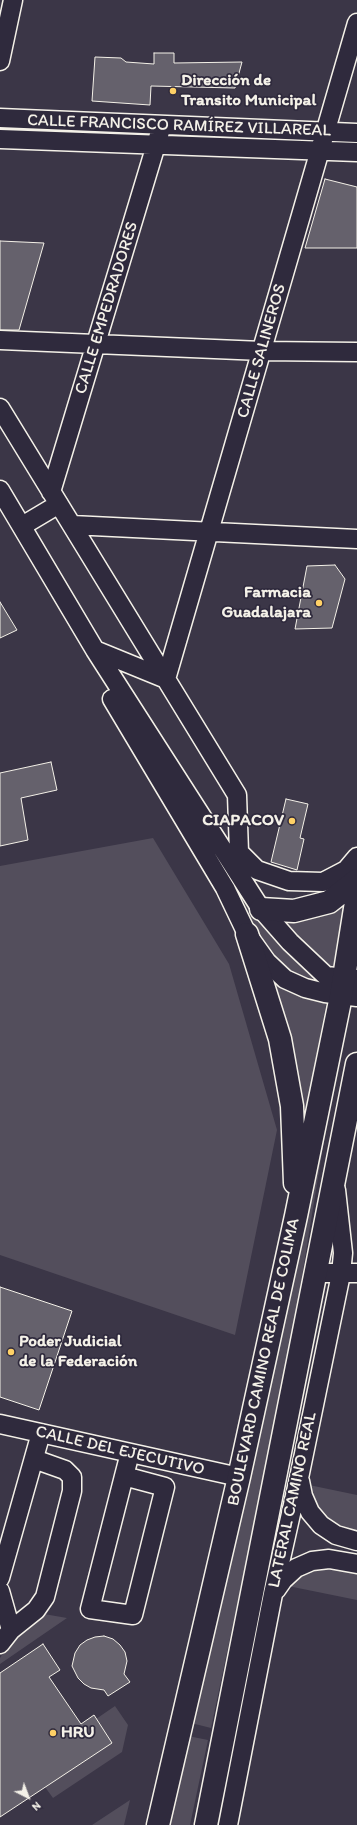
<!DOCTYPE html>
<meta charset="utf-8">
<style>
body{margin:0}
#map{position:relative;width:357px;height:1825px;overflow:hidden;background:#3b3647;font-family:Itim,sans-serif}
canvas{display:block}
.north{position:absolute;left:8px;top:1777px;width:40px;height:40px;-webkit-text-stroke:3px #2f2a3d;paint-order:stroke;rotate:138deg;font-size:11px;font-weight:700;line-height:16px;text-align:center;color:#f4f1e8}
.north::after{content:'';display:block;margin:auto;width:14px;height:18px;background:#f4f1e8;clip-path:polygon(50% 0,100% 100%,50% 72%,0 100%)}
</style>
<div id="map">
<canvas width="357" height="1825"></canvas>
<div class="north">N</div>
</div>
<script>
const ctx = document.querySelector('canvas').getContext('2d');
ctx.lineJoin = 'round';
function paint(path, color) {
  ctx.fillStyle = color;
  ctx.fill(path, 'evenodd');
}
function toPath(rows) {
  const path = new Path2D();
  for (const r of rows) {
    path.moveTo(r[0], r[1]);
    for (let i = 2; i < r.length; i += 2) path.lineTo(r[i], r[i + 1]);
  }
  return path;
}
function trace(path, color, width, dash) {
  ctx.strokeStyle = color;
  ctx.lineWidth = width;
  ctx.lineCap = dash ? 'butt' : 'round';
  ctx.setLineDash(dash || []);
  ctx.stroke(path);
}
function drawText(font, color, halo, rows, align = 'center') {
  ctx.font = font + ' Itim,sans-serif';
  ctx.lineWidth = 3.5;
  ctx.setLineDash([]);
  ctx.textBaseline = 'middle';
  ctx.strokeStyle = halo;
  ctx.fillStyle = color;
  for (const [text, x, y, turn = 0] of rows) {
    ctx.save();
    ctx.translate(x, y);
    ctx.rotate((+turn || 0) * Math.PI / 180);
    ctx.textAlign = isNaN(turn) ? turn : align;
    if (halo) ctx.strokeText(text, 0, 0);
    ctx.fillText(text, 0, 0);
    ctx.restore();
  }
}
const green = toPath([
 [153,838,229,964,277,1130,235,1335,0,1255,0,866],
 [224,862,321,978,320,985,291,975,271,957,218,866],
 [347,898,333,973,275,915],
 [266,969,327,999,298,1154],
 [343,1024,287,1368,211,1728,191,1723],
 [309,1485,357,1495,357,1532,348,1531,325,1517,313,1503],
 [336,1567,357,1572,357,1600,288,1586,302,1574,317,1569],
 [44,1614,67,1618,0,1664,0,1658,12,1639,27,1630],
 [115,1706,128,1725,122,1752,53,1798,45,1787,96,1719],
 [188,1736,208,1740,190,1825,168,1825],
 [130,1800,124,1825,92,1825]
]);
const building = toPath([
 [154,53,174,53,174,63,242,62,235,88,151,86,150,105,92,101,95,57,121,58,126,62,154,64,154,53],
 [325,179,357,187,357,248,305,248,325,179],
 [0,241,44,243,19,330,0,330,0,241],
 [335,565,345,579,332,628,295,629,307,566,335,565],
 [0,602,17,630,0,638,0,602],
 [51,762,57,790,21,798,28,840,0,846,0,773,51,762],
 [286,799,308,804,300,838,304,839,297,870,271,862,286,799],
 [0,1287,72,1311,39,1410,0,1397,0,1287],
 [104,1636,113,1639,120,1645,125,1652,127,1661,124,1674,130,1682,108,1696,104,1690,91,1688,84,1684,78,1678,72,1666,75,1653,80,1645,87,1640,95,1637,104,1636],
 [43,1644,60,1670,49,1677,81,1724,94,1715,112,1743,0,1817,0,1673,43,1644]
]);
const minor = toPath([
 [0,61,13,0],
 [0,118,357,133],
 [0,139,357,152],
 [0,340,262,351,357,352],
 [0,408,237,795,239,852,257,870,289,881,323,882,346,870,357,857],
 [0,490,95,650,261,909,290,942,326,976,357,979],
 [51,492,162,125],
 [72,525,357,539],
 [22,526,59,504],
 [95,650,166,679,357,23],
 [112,699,225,888,247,934,267,962,285,979,305,988,325,993,357,997],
 [315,1273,357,1273],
 [0,1424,239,1477],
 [124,1476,165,1487,133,1615,90,1609,124,1476,130,1453],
 [300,1481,303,1496,310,1512,321,1525,336,1535,357,1541],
 [0,1578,41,1433],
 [276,1590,283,1580,296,1568,312,1561,329,1559,357,1564],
 [0,1591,11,1630],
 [0,1644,11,1630,36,1610,45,1597,72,1491,72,1477,65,1470,34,1459],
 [228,1825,273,1594,299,1478,341,1274,343,1253,336,1190]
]);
const major = toPath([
 [261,909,294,911,329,902,357,880],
 [247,934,280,1039,292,1106,295,1183],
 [158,1825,239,1477,296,1216,341,996,357,896],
 [206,1825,357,1064]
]);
const markers = [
 [173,91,4,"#ffd166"],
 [319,603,4,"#ffd166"],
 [292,821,4,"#ffd166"],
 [11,1352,4,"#ffd166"],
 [53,1733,4,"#ffd166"]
];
const poiNames = [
 ["Dirección de",181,81],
 ["Transito Municipal",181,101],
 ["Farmacia",311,593,"right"],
 ["Guadalajara",311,613,"right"],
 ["CIAPACOV",284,821,"right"],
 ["Poder Judicial",19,1342],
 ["de la Federación",19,1362],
 ["HRU",61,1733]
];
const streetNames = [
 ["CALLE FRANCISCO RAMÍREZ VILLAREAL",179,126,2],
 ["CALLE EMPEDRADORES",107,308,-73],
 ["CALLE SALINEROS",262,351,-74],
 ["BOULEVARD CAMINO REAL DE COLIMA",264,1362,-78],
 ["CALLE DEL EJECUTIVO",120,1451,13],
 ["LATERAL CAMINO REAL",293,1500,-78]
];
paint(green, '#534e5c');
paint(building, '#65616c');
trace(building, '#f4f1e8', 1);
trace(minor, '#f4f1e8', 21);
trace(major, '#f4f1e8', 25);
trace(minor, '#2f2a3d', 18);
trace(major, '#2f2a3d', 22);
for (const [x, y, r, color] of markers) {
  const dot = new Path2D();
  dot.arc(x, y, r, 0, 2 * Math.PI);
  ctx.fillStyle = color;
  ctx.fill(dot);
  trace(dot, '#2f2a3d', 1.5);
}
drawText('bold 17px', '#f4f1e8', '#2f2a3d', poiNames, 'left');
drawText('17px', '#f4f1e8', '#2f2a3d', streetNames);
</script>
